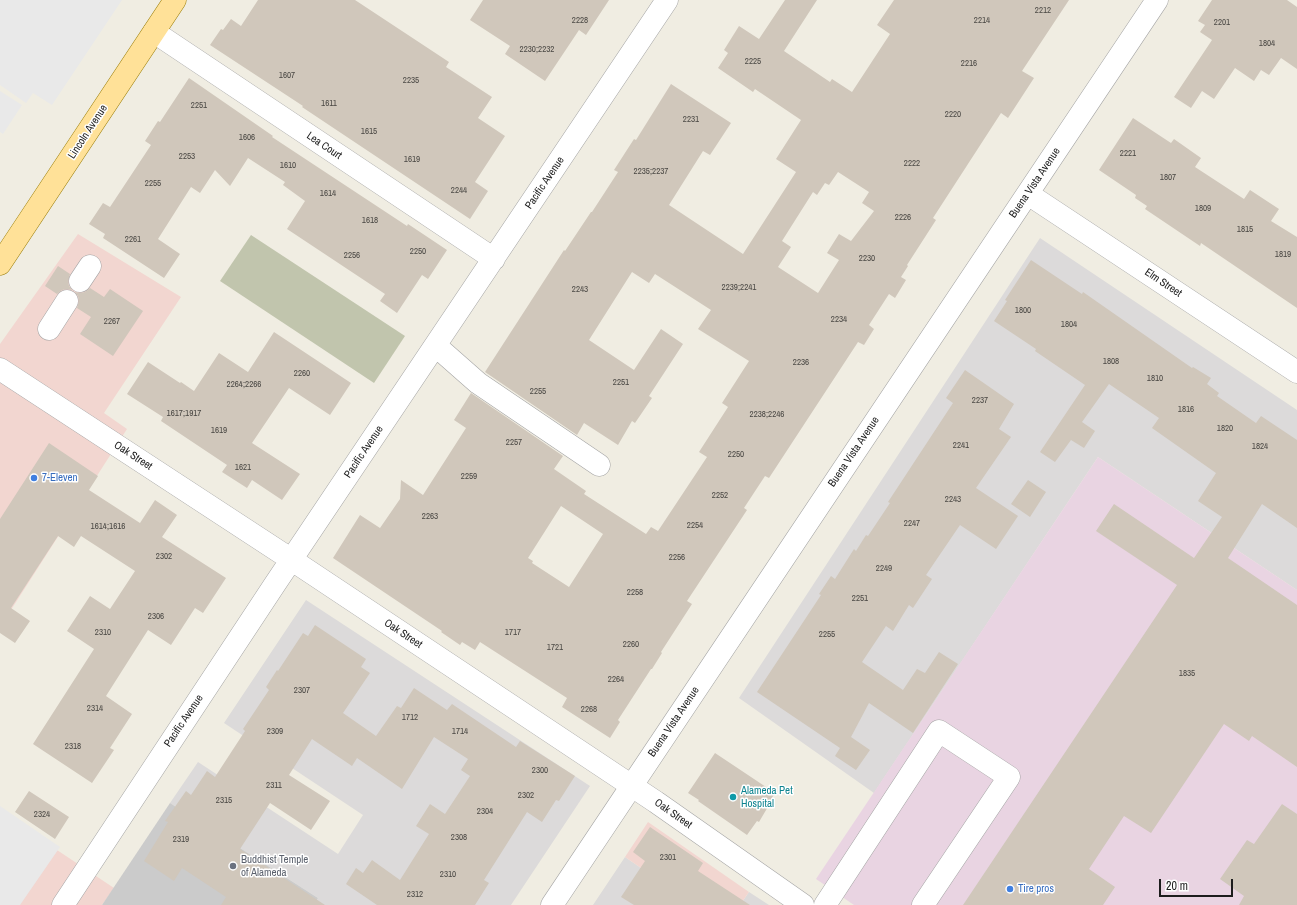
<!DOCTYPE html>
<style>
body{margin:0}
#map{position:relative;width:1297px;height:905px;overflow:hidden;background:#f0ede2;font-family:"Archivo Narrow",sans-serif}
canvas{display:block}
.scale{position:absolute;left:1159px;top:879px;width:74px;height:18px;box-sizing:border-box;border:2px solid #1d1d1d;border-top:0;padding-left:5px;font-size:12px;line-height:14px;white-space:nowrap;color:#1d1d1d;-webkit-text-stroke:3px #fff;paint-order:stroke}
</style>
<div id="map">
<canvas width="1297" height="905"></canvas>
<div class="scale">20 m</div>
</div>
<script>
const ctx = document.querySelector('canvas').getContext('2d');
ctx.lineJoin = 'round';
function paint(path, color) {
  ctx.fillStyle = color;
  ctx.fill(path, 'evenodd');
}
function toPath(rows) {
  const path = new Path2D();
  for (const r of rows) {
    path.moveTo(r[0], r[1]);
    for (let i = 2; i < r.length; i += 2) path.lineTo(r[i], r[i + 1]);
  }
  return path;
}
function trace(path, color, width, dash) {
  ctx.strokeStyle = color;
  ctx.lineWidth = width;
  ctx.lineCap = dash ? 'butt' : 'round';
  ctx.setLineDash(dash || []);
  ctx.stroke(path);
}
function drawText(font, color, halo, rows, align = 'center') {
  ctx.font = font + ' "Archivo Narrow",sans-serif';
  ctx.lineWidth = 3;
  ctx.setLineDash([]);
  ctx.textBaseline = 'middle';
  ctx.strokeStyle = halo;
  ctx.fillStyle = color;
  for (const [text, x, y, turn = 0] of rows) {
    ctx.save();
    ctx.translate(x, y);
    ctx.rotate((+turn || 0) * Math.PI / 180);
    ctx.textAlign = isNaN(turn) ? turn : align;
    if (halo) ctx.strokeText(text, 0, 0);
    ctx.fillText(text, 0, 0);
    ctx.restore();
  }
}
const residential = toPath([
 [1040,238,1297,410,1297,590,1098,457,874,793,739,698],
 [306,600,590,786,511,905,314,905,318,898,170,803,198,762,338,854,363,815,224,723],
 [625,857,695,905,593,905],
 [749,892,769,905,740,905]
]);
const commercial = toPath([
 [78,234,181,297,104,413,127,429,0,627,0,344],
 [0,812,114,888,102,905,0,905],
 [648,822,749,892,740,905,695,905,625,857]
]);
const industrial = toPath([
 [1098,457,1297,590,1297,905,854,905,816,879]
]);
const religious = toPath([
 [170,803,318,898,314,905,102,905]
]);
const construction = toPath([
 [251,235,405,336,374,383,220,281]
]);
const parking = toPath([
 [0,0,122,0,52,105,33,93,26,103,0,85],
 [0,91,22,105,3,134,0,132],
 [0,806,60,847,20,905,0,905]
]);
const building = toPath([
 [258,0,355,0,449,62,446,67,492,97,478,118,505,136,475,182,488,191,470,219,302,107,303,106,210,45,221,29,223,30,231,19,241,26],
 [483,0,609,0,586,35,579,30,545,81,505,54,510,46,470,20],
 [785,0,817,0,784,51,830,82,832,79,852,92,890,34,877,25,894,0,1069,0,1022,71,1034,78,1008,118,1001,113,933,218,936,220,907,265,908,266,901,277,906,280,895,298,889,294,869,325,874,329,864,345,858,342,769,478,765,476,744,508,747,510,687,601,692,604,661,652,662,653,652,669,651,669,618,720,620,722,610,738,562,707,567,698,480,642,475,650,462,642,460,645,441,632,442,631,333,558,360,515,380,528,400,499,401,480,423,495,466,428,454,420,471,393,563,456,554,469,586,491,584,494,646,534,651,527,658,531,707,457,699,452,728,407,722,403,749,361,698,329,711,310,655,274,649,283,632,272,589,340,634,370,661,329,683,344,649,396,652,398,635,423,632,421,618,445,584,423,577,435,485,372,564,250,565,251,591,212,592,212,618,172,614,170,634,139,636,140,671,84,731,123,710,155,703,151,669,205,743,254,796,172,776,159,801,120,755,89,753,92,718,68,728,53,724,50,739,26,759,39],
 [838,172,869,192,862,203,874,211,851,241,839,234,827,253,839,260,818,293,778,267,791,247,782,241,813,192,817,195,825,183,829,185],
 [561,506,603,534,569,587,532,563,533,561,528,558],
 [1212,0,1287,0,1297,7,1297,69,1281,58,1269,75,1261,70,1254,81,1235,68,1214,99,1202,91,1191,108,1174,97,1212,40,1200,32,1205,25,1198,21],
 [189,78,273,136,272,137,407,226,408,224,447,250,428,279,422,275,397,313,380,301,385,294,287,229,305,201,283,185,285,182,248,158,230,186,215,170,200,193,191,187,158,239,180,254,164,278,103,238,105,234,89,224,103,203,110,207,151,145,145,141,158,121,160,122],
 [1133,118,1171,143,1174,139,1201,158,1195,167,1244,199,1250,190,1279,209,1271,221,1297,237,1297,308,1201,243,1200,246,1145,209,1147,206,1135,198,1136,195,1099,170],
 [1031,260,1082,294,1083,292,1192,368,1193,367,1211,378,1207,384,1219,393,1217,396,1256,423,1261,416,1297,440,1297,528,1262,504,1228,558,1297,605,1297,767,1252,736,1249,741,1224,724,1151,833,1124,816,1089,869,1115,887,1103,905,963,905,1177,585,1096,531,1114,504,1194,558,1222,517,1198,501,1216,473,1152,428,1159,418,1109,384,1082,422,1095,431,1084,448,1071,440,1055,462,1040,452,1085,385,1035,351,1036,349,994,321,1007,301,1005,300],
 [58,266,70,274,68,281,69,286,72,290,67,289,62,290,57,294,45,286],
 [90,288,104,297,110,289,143,311,113,356,80,334,91,317,77,308,79,301,78,296,75,292,80,293,85,292],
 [274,332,351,383,330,415,289,388,252,443,300,474,282,500,252,480,247,488,222,472,227,465,161,421,163,417,127,394,148,362,180,383,181,382,194,391,219,353,248,372],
 [965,370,1014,404,999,429,1011,437,976,488,1018,516,996,549,960,525,926,575,932,579,913,608,909,605,893,631,886,626,862,662,903,690,917,669,925,673,939,652,958,664,913,733,869,703,851,737,870,750,856,770,835,756,840,748,757,692,821,595,819,594,831,576,835,579,854,549,856,551,866,535,868,536,890,503,888,502,953,403,946,398],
 [49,443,98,476,89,490,140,523,155,500,177,515,162,537,226,578,203,613,195,608,171,645,148,630,106,696,132,714,110,748,114,750,92,783,33,744,94,649,67,631,90,596,110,609,135,571,81,536,74,547,58,536,11,608,30,621,15,643,0,633,0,519],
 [1028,480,1046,492,1030,517,1011,504],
 [315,625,366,659,361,667,370,673,343,713,376,736,397,706,401,708,414,688,447,710,452,704,516,747,520,741,575,776,559,801,556,800,542,822,527,812,484,880,489,883,475,905,377,905,346,884,356,868,363,873,372,860,400,880,429,834,416,826,430,804,445,814,470,776,461,770,468,759,434,737,402,789,357,758,352,766,312,739,289,775,330,801,311,830,270,803,240,849,325,905,221,905,226,897,182,868,174,881,144,861,168,822,165,821,186,791,191,795,207,771,215,777,245,731,243,729,269,690,266,687,277,670,278,671,303,633,308,636],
 [715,753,775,793,768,804,769,805,759,822,757,821,747,835,698,801,699,800,688,793],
 [29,791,69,817,55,839,15,812],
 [1282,804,1297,814,1297,905,1239,905,1244,896,1220,879,1247,840,1254,844],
 [650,827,703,863,698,871,750,905,634,905,621,897,645,861,633,852]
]);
const minor = toPath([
 [154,32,494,259],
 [1028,194,1297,372],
 [80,281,90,266],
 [49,329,67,301],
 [436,346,478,383,599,465],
 [0,369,292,560,656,802,803,905],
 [63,905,275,584,667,0],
 [552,905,1157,0],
 [825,905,939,731,1009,777,923,905]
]);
const major = toPath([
 [0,264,175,0]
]);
const markers = [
 [34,478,4,"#3f7fe0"],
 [733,797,4,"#0f9aa8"],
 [233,866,4,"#6b7280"],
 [1010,889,4,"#3f7fe0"]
];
const numberNames = [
 ["2212",1043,11],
 ["2228",580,21],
 ["2214",982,21],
 ["2201",1222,23],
 ["1804",1267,44],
 ["2230;2232",537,50],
 ["2225",753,62],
 ["2216",969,64],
 ["1607",287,76],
 ["2235",411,81],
 ["1611",329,104],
 ["2251",199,106],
 ["2220",953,115],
 ["2231",691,120],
 ["1615",369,132],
 ["1606",247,138],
 ["2221",1128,154],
 ["2253",187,157],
 ["1619",412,160],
 ["2222",912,164],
 ["1610",288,166],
 ["2235;2237",651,172],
 ["1807",1168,178],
 ["2255",153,184],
 ["2244",459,191],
 ["1614",328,194],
 ["1809",1203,209],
 ["2226",903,218],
 ["1618",370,221],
 ["1815",1245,230],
 ["2261",133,240],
 ["2250",418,252],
 ["1819",1283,255],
 ["2256",352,256],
 ["2230",867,259],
 ["2239;2241",739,288],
 ["2243",580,290],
 ["1800",1023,311],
 ["2234",839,320],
 ["2267",112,322],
 ["1804",1069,325],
 ["1808",1111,362],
 ["2236",801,363],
 ["2260",302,374],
 ["1810",1155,379],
 ["2251",621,383],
 ["2264;2266",244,385],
 ["2255",538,392],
 ["2237",980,401],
 ["1816",1186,410],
 ["1617;1917",184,414],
 ["2238;2246",767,415],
 ["1820",1225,429],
 ["1619",219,431],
 ["2257",514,443],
 ["2241",961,446],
 ["1824",1260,447],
 ["2250",736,455],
 ["1621",243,468],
 ["2259",469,477],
 ["2252",720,496],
 ["2243",953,500],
 ["2263",430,517],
 ["2247",912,524],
 ["2254",695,526],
 ["1614;1616",108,527],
 ["2302",164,557],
 ["2256",677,558],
 ["2249",884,569],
 ["2258",635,593],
 ["2251",860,599],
 ["2306",156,617],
 ["2310",103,633],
 ["1717",513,633],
 ["2255",827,635],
 ["2260",631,645],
 ["1721",555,648],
 ["1835",1187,674],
 ["2264",616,680],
 ["2307",302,691],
 ["2314",95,709],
 ["2268",589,710],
 ["1712",410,718],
 ["2309",275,732],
 ["1714",460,732],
 ["2318",73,747],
 ["2300",540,771],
 ["2311",274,786],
 ["2302",526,796],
 ["2315",224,801],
 ["2304",485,812],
 ["2324",42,815],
 ["2308",459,838],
 ["2319",181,840],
 ["2301",668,858],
 ["2310",448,875],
 ["2312",415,895]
];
const streetNames = [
 ["Lincoln Avenue",88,132,-57],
 ["Lea Court",324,146,34],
 ["Pacific Avenue",545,183,-56],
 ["Buena Vista Avenue",1035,183,-56],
 ["Elm Street",1163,283,34],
 ["Pacific Avenue",364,452,-56],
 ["Buena Vista Avenue",854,452,-56],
 ["Oak Street",133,456,33],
 ["Oak Street",403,634,34],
 ["Pacific Avenue",184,721,-56],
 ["Buena Vista Avenue",674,722,-56],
 ["Oak Street",673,814,35]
];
const shopNames = [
 ["7-Eleven",42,478],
 ["Tire pros",1018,889]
];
const cultureNames = [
 ["Alameda Pet",741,791],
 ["Hospital",741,804]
];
const worshipNames = [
 ["Buddhist Temple",241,860],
 ["of Alameda",241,873]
];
paint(residential, '#dcdada');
paint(commercial, '#f2d6d0');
paint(industrial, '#e9d4e2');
paint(religious, '#cbcbcb');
paint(construction, '#c1c5ad');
paint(parking, '#e9e9e9');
paint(building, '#d0c7bb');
trace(minor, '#a4a4a4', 23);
trace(major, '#977a00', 23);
trace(minor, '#fff', 22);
trace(major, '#ffe198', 22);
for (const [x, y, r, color] of markers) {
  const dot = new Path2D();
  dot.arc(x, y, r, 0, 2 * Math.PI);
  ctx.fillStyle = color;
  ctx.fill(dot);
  trace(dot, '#fff', 1.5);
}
drawText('9px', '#4a4844', null, numberNames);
drawText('11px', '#1d1d1d', '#fff', streetNames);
drawText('11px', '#366cbe', '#fff', shopNames, 'left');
drawText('11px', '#0d838f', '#fff', cultureNames, 'left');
drawText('11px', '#5b616d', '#fff', worshipNames, 'left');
</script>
